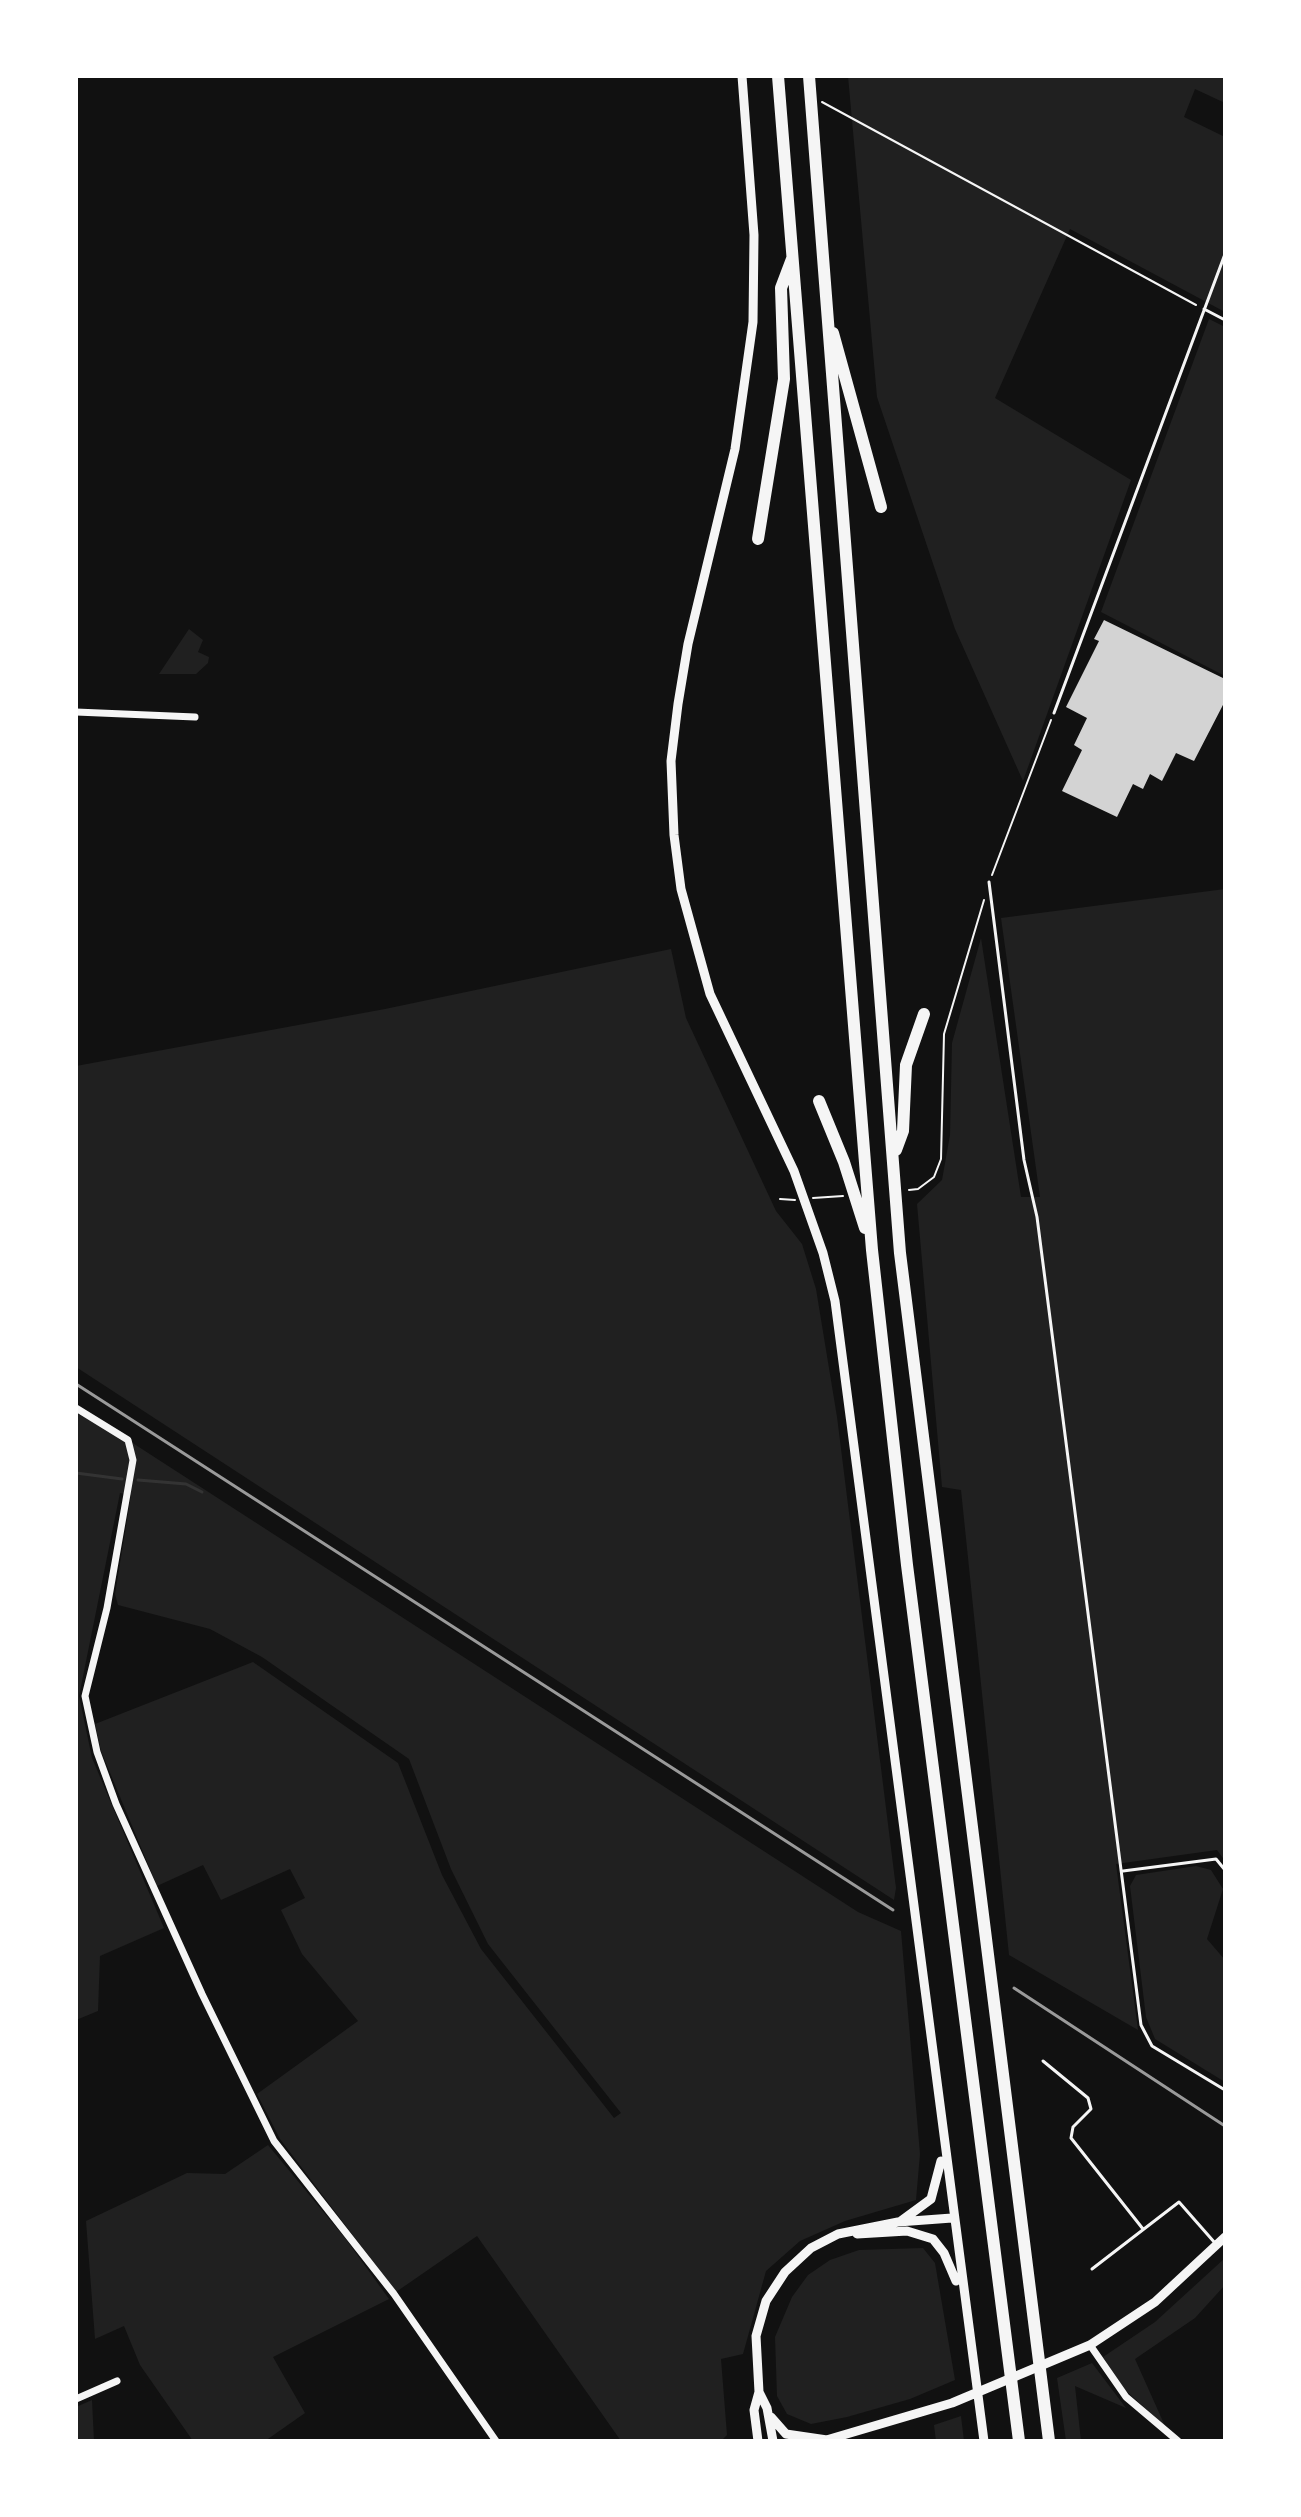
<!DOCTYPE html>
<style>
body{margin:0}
#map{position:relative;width:1301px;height:2517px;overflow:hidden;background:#111;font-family:"Fira Sans",sans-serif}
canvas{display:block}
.frame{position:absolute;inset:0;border:78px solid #fff;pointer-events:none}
</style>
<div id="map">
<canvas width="1301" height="2517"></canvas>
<div class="frame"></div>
</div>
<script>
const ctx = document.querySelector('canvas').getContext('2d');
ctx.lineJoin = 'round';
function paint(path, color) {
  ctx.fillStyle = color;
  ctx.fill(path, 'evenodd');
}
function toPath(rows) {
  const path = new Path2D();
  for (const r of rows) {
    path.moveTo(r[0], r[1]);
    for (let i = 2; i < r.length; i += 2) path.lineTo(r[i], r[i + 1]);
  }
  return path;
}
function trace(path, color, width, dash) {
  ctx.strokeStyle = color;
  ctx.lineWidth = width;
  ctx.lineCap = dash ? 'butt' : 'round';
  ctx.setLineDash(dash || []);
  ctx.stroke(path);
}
const green = toPath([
 [848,76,1225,76,1225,103,1195,89,1184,117,1225,137,1225,312,1070,229,995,398,1131,480,1023,781,955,629,877,397],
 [1209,319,1225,327,1225,676,1101,612],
 [189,629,203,640,198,652,209,657,208,663,196,674,159,674],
 [1225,889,1225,1861,1217,1850,1116,1864,1138,2030,1009,1955,961,1490,942,1487,917,1204,942,1180,950,1135,952,1043,981,938,1021,1197,1040,1197,1001,918],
 [671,949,686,1018,776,1211,802,1244,816,1289,837,1417,896,1888,894,1900,76,1367,76,1066,385,1009],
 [76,1413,128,1440,858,1912,901,1931,920,2154,916,2200,845,2221,800,2241,766,2271,743,2354,721,2359,727,2435,721,2441,621,2441,477,2236,396,2292,280,2139,257,2094,358,2021,302,1954,281,1910,305,1898,290,1869,221,1900,203,1865,157,1886,101,1751,95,1724,253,1662,398,1763,442,1875,481,1949,614,2118,621,2113,488,1944,451,1869,409,1759,262,1657,210,1629,118,1605,115,1594,131,1495,120,1493,79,1696,92,1758,164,1928,100,1956,98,2011,76,2020],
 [1196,1866,1211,1870,1223,1889,1207,1939,1225,1960,1225,2082,1155,2039,1146,2017,1130,1886,1136,1875],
 [268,2145,345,2238,389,2299,273,2357,305,2413,265,2441,193,2441,140,2365,124,2326,95,2339,86,2221,187,2173,225,2174],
 [923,2248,935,2263,955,2380,910,2399,847,2417,811,2424,787,2414,777,2396,775,2337,792,2297,808,2275,830,2260,859,2250],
 [1225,2258,1225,2285,1195,2318,1135,2359,1165,2426,1124,2389,1103,2357,1155,2322],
 [1092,2363,1126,2408,1075,2386,1081,2441,1066,2441,1057,2378],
 [92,2400,94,2441,76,2441,76,2407],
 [961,2416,964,2441,936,2441,934,2425]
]);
const stream = toPath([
 [76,1473,122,1479],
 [138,1480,186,1484,202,1492]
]);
const building = toPath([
 [1104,620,1225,679,1225,701,1194,761,1176,753,1162,781,1150,774,1143,789,1133,784,1117,817,1062,791,1082,750,1074,745,1087,718,1066,707,1099,641,1094,639]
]);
const path = toPath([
 [822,102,1196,305],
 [992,875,1051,720],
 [909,1190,918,1189,934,1177,941,1159,944,1034,984,900],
 [813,1198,843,1196],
 [780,1199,795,1200]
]);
const service = toPath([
 [1204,309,1225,320],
 [1054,713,1225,254],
 [989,882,1024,1160,1037,1217,1141,2025,1152,2046,1225,2090],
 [1123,1871,1216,1859,1225,1870],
 [1043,2061,1088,2098,1091,2109,1073,2127,1071,2138,1143,2229],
 [1092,2269,1179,2202,1215,2243]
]);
const minor = toPath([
 [76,712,195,717],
 [76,1408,128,1440,133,1460,107,1608,85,1696,97,1752,116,1804,202,1994,274,2141,394,2294,496,2441],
 [1090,2345,1126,2397,1178,2441],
 [76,2399,117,2381]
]);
const secondary = toPath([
 [742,76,754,235,753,322,735,449,688,644,678,704,671,761,674,835,681,889,710,994,794,1171,823,1253,835,1301,984,2441],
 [901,2221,931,2199,941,2161],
 [857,2234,907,2231,933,2239,944,2253,956,2281],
 [771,2417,786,2434,827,2440],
 [758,2441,754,2410,759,2392],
 [773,2441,767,2408,759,2392,756,2336,766,2301,785,2272,811,2248,838,2234,898,2222,952,2218],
 [823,2441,952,2403,1090,2345,1155,2302,1225,2237]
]);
const motorway = toPath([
 [778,76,872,1250,907,1565,1019,2441],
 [809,76,900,1253,1049,2441],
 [833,333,881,507],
 [758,539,784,379,781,288,792,259],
 [819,1101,844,1162,865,1228],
 [896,1150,903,1131,906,1065,924,1014]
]);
const rail = toPath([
 [76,1384,893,1910],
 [1014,1988,1225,2126]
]);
paint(green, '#202020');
trace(stream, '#333', 3);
paint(building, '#d3d3d3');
trace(path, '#f5f5f5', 2);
trace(service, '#f5f5f5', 3);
trace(minor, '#f5f5f5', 7);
trace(secondary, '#f5f5f5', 9);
trace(motorway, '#f5f5f5', 12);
trace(rail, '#9a9a9a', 3);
</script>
